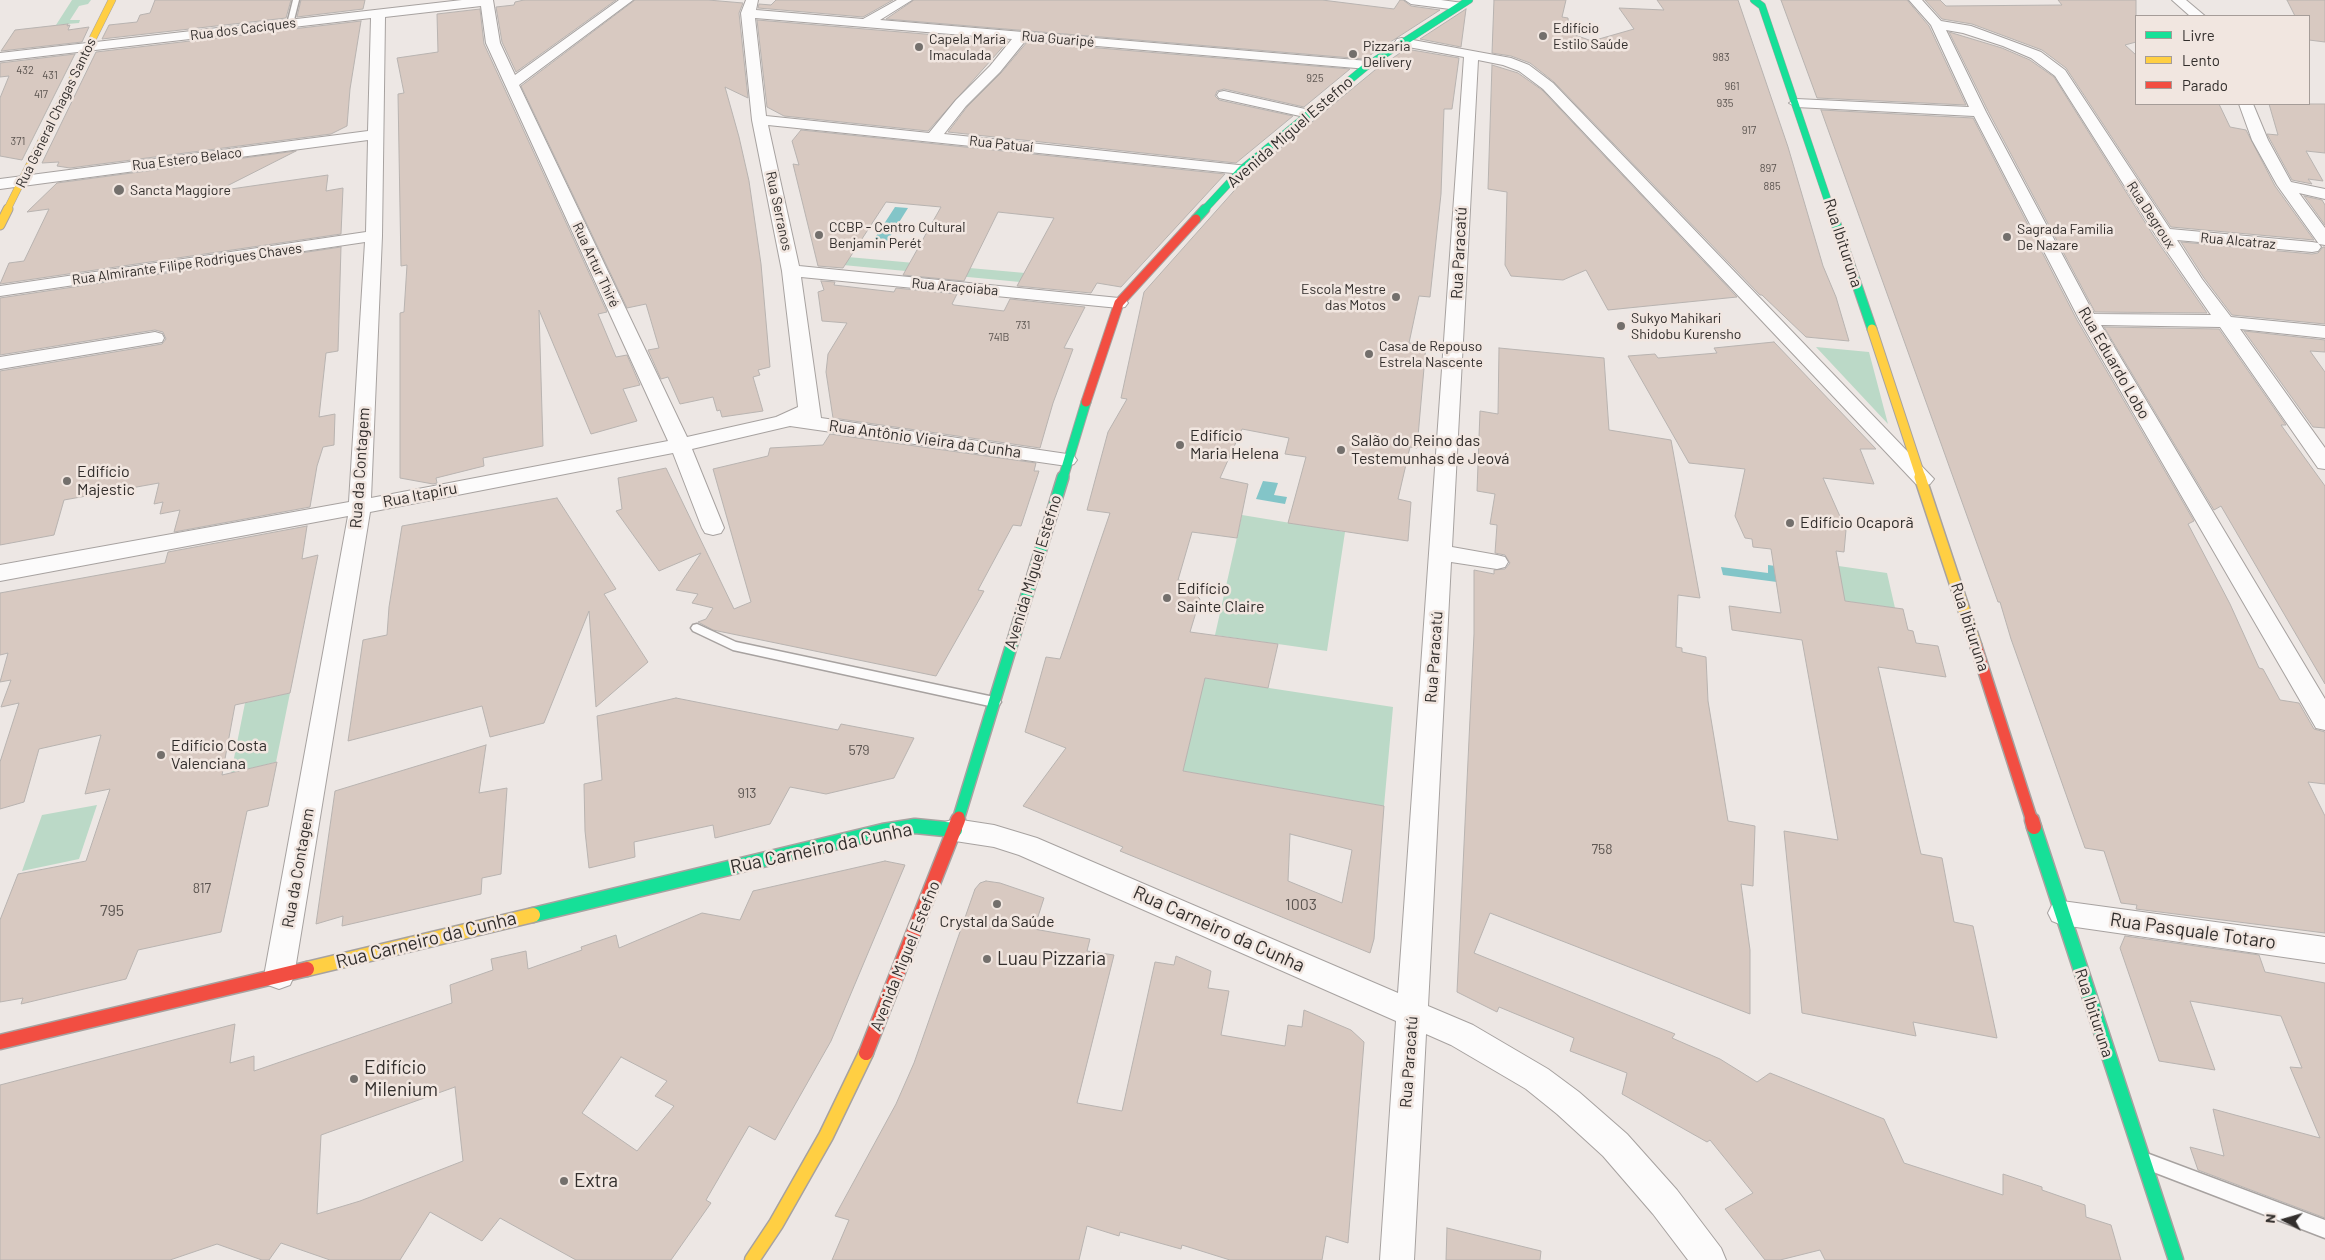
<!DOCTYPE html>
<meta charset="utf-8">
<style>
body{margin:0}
#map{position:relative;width:2325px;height:1260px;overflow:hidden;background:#ede7e4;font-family:Barlow,sans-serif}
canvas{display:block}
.legend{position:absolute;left:2135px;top:15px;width:175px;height:90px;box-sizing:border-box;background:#f1e6e0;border:1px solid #a59c98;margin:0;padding:6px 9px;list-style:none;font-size:15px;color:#322e2c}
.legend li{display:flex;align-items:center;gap:10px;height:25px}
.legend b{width:25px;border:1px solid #a59c98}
.north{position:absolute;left:2260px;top:1195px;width:50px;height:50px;-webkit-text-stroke:4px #f1e6e0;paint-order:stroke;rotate:276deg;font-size:14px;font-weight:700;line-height:20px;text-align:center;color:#322e2c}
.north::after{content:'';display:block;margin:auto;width:18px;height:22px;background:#322e2c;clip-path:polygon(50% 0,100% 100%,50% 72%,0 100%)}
</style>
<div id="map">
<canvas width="2325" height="1260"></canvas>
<ul class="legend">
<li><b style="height:6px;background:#16e098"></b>Livre</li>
<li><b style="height:6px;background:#ffcf43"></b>Lento</li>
<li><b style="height:6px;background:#f24e42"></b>Parado</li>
</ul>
<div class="north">N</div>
</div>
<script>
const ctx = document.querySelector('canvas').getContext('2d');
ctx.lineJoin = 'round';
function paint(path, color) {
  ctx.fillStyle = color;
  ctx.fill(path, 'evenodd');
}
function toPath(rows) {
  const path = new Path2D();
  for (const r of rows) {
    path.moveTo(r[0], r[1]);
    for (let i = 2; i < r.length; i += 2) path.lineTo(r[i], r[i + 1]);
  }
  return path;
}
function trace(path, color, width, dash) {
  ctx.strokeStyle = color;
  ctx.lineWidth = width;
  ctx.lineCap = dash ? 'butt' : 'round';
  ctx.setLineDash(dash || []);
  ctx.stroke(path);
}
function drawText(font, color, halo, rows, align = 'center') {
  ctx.font = font + ' Barlow,sans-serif';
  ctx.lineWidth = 5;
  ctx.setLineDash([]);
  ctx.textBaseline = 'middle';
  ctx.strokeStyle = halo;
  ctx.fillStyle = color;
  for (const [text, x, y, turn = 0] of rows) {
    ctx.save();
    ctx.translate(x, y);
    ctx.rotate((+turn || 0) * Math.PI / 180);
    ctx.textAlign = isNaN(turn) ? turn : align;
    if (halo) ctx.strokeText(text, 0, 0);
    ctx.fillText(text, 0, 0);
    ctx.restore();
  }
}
const green = toPath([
 [72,0,91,0,88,4,79,6,70,20,80,20,79,23,56,25],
 [848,257,1025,273,1020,282,843,265],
 [1816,347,1869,352,1888,424],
 [1242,515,1345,532,1327,651,1215,635],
 [1811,562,1887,573,1895,608,1817,597],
 [1204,678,1393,707,1384,806,1183,771],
 [290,693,276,762,231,773,245,703],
 [97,805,79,859,22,871,42,815]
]);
const water = toPath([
 [895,207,908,208,883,248,869,247],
 [1263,481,1278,483,1274,495,1287,497,1285,504,1256,499],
 [1768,565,1798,569,1800,585,1723,575,1721,567,1768,573]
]);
const building = toPath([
 [155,0,291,0,286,18,102,39,109,25,137,22,140,15,150,13,155,0],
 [301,0,365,0,363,9,297,17,301,0],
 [524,0,616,0,516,72,502,42,496,7,514,5,515,2,524,0],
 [635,0,708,0,743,3,739,13,748,98,725,87,739,137,749,181,761,264,770,367,758,370,760,375,753,377,763,411,722,417,720,410,717,411,713,397,680,404,668,377,661,379,648,350,659,348,646,304,627,308,521,86,635,0],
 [776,0,893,0,863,17,758,8,759,4,771,5,776,0],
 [914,0,1322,0,1394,9,1400,0,1403,0,1411,6,1440,10,1364,59,886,19,914,0],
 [1494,0,1566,0,1562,17,1568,18,1569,33,1592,41,1634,29,1619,8,1664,10,1657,0,1738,0,1788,147,1823,266,1836,297,1849,341,1806,337,1762,295,1760,295,1554,82,1530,63,1511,56,1492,53,1494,0],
 [1781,0,1907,0,1929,26,1966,105,1817,98,1781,0],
 [1925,0,1940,0,1946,6,2062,5,2058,0,2136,0,2136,42,2125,45,2136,55,2136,104,2219,104,2230,127,2246,130,2275,186,2314,240,2171,227,2066,68,2042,50,1972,24,1942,19,1925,0],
 [2287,0,2325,0,2325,42,2309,40,2309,16,2295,16,2287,0],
 [480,9,484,44,607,312,598,314,616,357,627,355,640,385,623,389,637,421,591,434,539,310,543,446,483,458,484,466,436,478,437,483,433,484,400,478,400,313,404,312,407,265,401,266,398,94,404,93,397,58,438,52,437,14,480,9],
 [1466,9,1461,47,1420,39,1466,9],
 [757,20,865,29,1008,41,928,131,784,116,767,107,757,20],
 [361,21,350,89,347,126,331,134,70,168,57,166,59,162,42,163,96,52,361,21],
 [68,24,67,26,70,25,68,30,89,27,82,42,1,51,15,30,68,24],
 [1949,32,2002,48,2030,60,2054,77,2153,235,2207,313,2095,312,1988,111,1949,32],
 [1027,42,1350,69,1304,107,1224,89,1217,91,1215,96,1219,100,1293,116,1236,163,948,132,967,107,1001,73,1027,42],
 [1406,49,1459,58,1452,109,1444,109,1441,194,1430,297,1419,296,1409,343,1426,345,1417,448,1410,447,1398,499,1411,502,1408,541,1288,523,1306,457,1285,454,1289,438,1242,429,1220,478,1248,484,1237,538,1192,532,1178,580,1183,581,1182,584,1189,585,1188,591,1192,591,1200,599,1190,632,1278,644,1268,688,1205,678,1183,771,1384,806,1374,939,1370,953,1120,851,1123,847,1023,806,1066,748,1025,732,1046,657,1060,659,1110,513,1087,510,1108,432,1127,399,1121,398,1144,292,1249,174,1375,70,1406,49],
 [1290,834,1352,850,1342,903,1288,881,1290,834],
 [75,54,22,160,0,156,0,98,9,76,0,77,0,63,75,54],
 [1492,65,1518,73,1542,90,1737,297,1608,310,1586,270,1563,280,1511,276,1505,265,1507,192,1488,189,1492,65],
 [2269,104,2325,104,2325,153,2306,151,2323,181,2308,179,2312,184,2292,180,2267,134,2278,135,2269,104],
 [1821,110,1973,118,2077,320,2194,521,2188,524,2230,604,2259,668,2263,669,2280,700,2299,703,2314,729,2325,732,2325,784,2308,782,2325,816,2325,933,2136,909,2137,905,2121,903,2104,851,2085,848,2011,639,2000,602,1998,602,1821,110],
 [801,130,1225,174,1121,287,1097,283,1091,293,1017,286,1054,218,998,212,964,281,903,275,941,207,886,202,843,268,818,266,793,164,799,165,792,141,801,130],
 [296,151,217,191,328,175,326,191,343,188,341,234,0,284,9,263,24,261,49,209,27,212,57,183,296,151],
 [2304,196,2322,200,2325,205,2325,225,2304,196],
 [2181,242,2312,254,2318,253,2323,247,2325,247,2325,324,2232,315,2204,278,2181,242],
 [341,247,338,351,326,353,319,417,335,414,334,445,323,447,317,466,310,507,174,532,180,510,160,514,163,502,154,504,159,483,64,500,54,535,0,545,0,371,162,344,166,339,163,332,155,330,0,355,0,298,341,247],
 [821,281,835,282,834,285,894,292,896,288,957,294,952,304,954,305,1004,311,1010,299,1085,307,1064,348,1073,349,1053,403,1040,448,833,418,826,372,828,354,847,323,822,321,818,292,824,290,821,281],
 [2104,327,2219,329,2286,425,2281,425,2325,486,2325,684,2221,506,2214,510,2104,327],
 [2244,331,2325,340,2325,352,2310,351,2325,372,2325,428,2313,427,2244,331],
 [1774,342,1876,449,1860,449,1874,484,1823,478,1846,530,1844,552,1836,551,1845,601,1903,609,1908,630,1913,631,1916,643,1938,646,1946,677,1878,667,1921,854,1942,858,1954,922,1973,926,1997,1038,1913,1022,1916,1036,1802,1013,1784,831,1838,840,1802,640,1732,630,1729,606,1781,613,1771,549,1753,547,1752,539,1745,538,1735,516,1745,469,1689,463,1628,356,1655,354,1658,358,1717,353,1714,348,1774,342],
 [1499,348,1604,358,1609,430,1671,440,1700,598,1678,595,1676,647,1682,648,1682,652,1706,657,1708,701,1728,821,1755,826,1753,886,1741,884,1750,950,1750,1014,1490,913,1474,953,1675,1034,1672,1038,1720,1059,1757,1082,1770,1073,1884,1119,1904,1163,2003,1195,2003,1174,2042,1187,2042,1190,2085,1205,2086,1217,2111,1225,2121,1260,1825,1260,1820,1250,1780,1260,1765,1260,1725,1209,1753,1193,1710,1140,1707,1142,1622,1094,1627,1073,1570,1051,1574,1038,1499,1007,1497,1012,1457,992,1474,634,1474,570,1494,574,1494,570,1505,569,1510,563,1505,555,1495,553,1497,525,1490,524,1495,494,1477,491,1480,411,1498,414,1499,348],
 [830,434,1036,463,1034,471,1039,471,1021,526,1013,525,978,590,984,591,936,676,713,630,698,622,706,619,713,608,692,603,698,594,676,590,701,553,659,571,616,511,622,509,618,478,666,468,734,609,751,602,713,469,768,456,770,448,823,445,830,434],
 [557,498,616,589,604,594,648,662,596,707,589,611,544,723,490,737,482,706,348,741,363,640,387,635,389,607,402,526,557,498],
 [307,526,302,559,318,555,290,693,235,705,222,775,277,762,268,806,247,811,221,932,138,950,126,979,21,1004,23,998,0,1002,0,920,18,874,86,861,110,789,85,794,101,735,39,749,24,802,0,809,0,762,19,703,1,707,11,680,0,682,8,653,0,655,0,593,165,563,168,552,307,526],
 [676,698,838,730,841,724,914,738,894,778,826,794,790,787,770,824,715,838,713,825,634,842,635,857,589,868,585,831,584,784,602,780,597,716,676,698],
 [486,745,479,793,507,788,501,874,482,878,481,894,342,926,343,916,316,924,335,791,486,745],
 [885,861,905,865,831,1041,775,1140,749,1126,706,1200,711,1203,671,1260,576,1260,500,1218,482,1241,430,1212,400,1260,330,1260,281,1243,269,1260,262,1260,217,1244,170,1260,0,1260,0,1085,235,1024,230,1063,254,1056,254,1071,452,1003,450,985,493,970,491,959,526,951,528,969,582,950,581,947,616,935,619,948,702,913,740,920,753,891,885,861],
 [621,1057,667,1081,655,1096,674,1106,637,1151,582,1113,621,1057],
 [455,1087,463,1161,360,1201,317,1214,321,1135,455,1087],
 [986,881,1000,883,1044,898,1034,929,1090,939,1087,951,1114,955,1077,1103,1122,1111,1155,962,1174,965,1176,956,1211,971,1208,988,1229,991,1221,1035,1285,1046,1288,1025,1302,1027,1304,1010,1351,1030,1364,1042,1348,1243,1326,1236,1322,1260,1230,1260,1182,1245,1181,1249,1120,1232,1119,1236,1087,1226,1079,1260,832,1260,849,1220,835,1216,896,1104,914,1063,975,889,980,883,986,881],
 [2125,936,2259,955,2265,972,2325,983,2325,1218,2198,1170,2190,1147,2224,1156,2213,1109,2320,1138,2290,1067,2302,1068,2281,1016,2190,1001,2215,1070,2159,1061,2120,948,2125,936],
 [1447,1228,1541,1251,1540,1260,1446,1260,1447,1228]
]);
const lane = toPath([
 [293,0,299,0,293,24,290,26,287,24,293,0],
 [697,624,736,642,994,697,999,699,1001,702,999,705,994,707,733,650,693,631,691,628,693,625,697,624],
 [2149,1154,2325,1220,2325,1238,2143,1168,2140,1162,2143,1156,2149,1154]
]);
const street = toPath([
 [462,0,493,0,500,43,515,75,619,0,633,0,519,85,687,437,776,417,798,407,782,271,752,120,741,13,746,0,758,0,756,10,863,19,897,0,912,0,880,20,1368,61,1375,65,1368,69,1026,40,1000,72,966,106,944,134,1248,166,1250,169,1248,172,1242,174,768,125,799,266,1119,298,1125,299,1128,303,1125,307,1119,308,801,277,821,418,1067,454,1074,456,1077,460,1074,464,1067,466,790,426,692,449,724,528,721,533,713,535,705,533,702,528,673,453,370,512,294,976,290,985,279,989,268,985,264,976,348,516,0,581,0,565,349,502,365,242,0,296,0,286,366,232,368,140,0,189,0,179,368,131,371,18,0,61,0,53,462,0],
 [481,6,486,43,668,441,371,498,382,236,385,17,481,6],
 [755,18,865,27,1012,39,990,66,956,100,929,133,766,116,755,18],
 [1405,0,1441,0,1463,3,1464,6,1458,10,1411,4,1405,0],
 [1909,0,1922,0,1941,21,1971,26,2041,52,2065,70,2170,229,2312,242,2318,243,2321,247,2318,251,2312,252,2177,240,2202,279,2231,317,2325,326,2325,338,2240,329,2325,448,2325,469,2318,468,2220,327,2101,325,2325,699,2325,730,2316,728,2079,319,1974,116,1796,107,1789,103,1796,99,1969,107,1931,25,1909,0],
 [1946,30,1963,33,2003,46,2031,58,2055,76,2155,234,2211,315,2094,314,1986,112,1946,30],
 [2172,0,2186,0,2205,16,2190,16,2172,0],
 [1402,38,1511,58,1529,65,1553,83,1934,479,1930,484,1923,486,1916,484,1543,89,1519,71,1503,65,1478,60,1452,547,1497,555,1505,557,1508,562,1505,567,1497,569,1451,562,1428,1006,1473,1025,1548,1069,1579,1092,1627,1134,1677,1190,1721,1248,1726,1260,1688,1260,1653,1214,1603,1156,1557,1114,1526,1089,1451,1045,1426,1034,1414,1260,1380,1260,1396,1021,1019,855,994,847,955,841,945,838,941,830,945,822,955,819,994,825,1037,838,1398,993,1464,57,1397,45,1395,42,1397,39,1402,38],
 [1224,91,1314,111,1316,114,1309,118,1219,98,1217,95,1219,92,1224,91],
 [2239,104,2253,104,2268,140,2291,182,2325,189,2325,199,2299,193,2325,228,2325,245,2319,244,2277,185,2252,140,2239,104],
 [155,332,162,334,164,338,162,342,0,369,0,357,155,332],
 [2062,901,2325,937,2325,963,2062,925,2052,921,2048,913,2052,905,2062,901]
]);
const fastFar3 = toPath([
 [1754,0,1762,6,1831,210],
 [1204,210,1242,169,1368,65,1469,0]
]);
const fastFar2 = toPath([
 [1831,209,1872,329],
 [1196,219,1205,209],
 [1063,478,1086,402]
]);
const fastFar1 = toPath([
 [959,817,1063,477]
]);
const fast = toPath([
 [2034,827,2176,1260],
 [533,915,883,831,915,826,955,830]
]);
const slowFar3 = toPath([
 [7,210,112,0]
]);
const slowFar2 = toPath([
 [0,225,8,209],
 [1872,329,1921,478]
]);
const slowFar1 = toPath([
 [1920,477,1976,646]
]);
const slow = toPath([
 [307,969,533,915],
 [752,1260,776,1224,826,1136,866,1053]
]);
const jamFar2 = toPath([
 [1086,402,1119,303,1196,219]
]);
const jamFar1 = toPath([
 [1976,646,2032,821],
 [957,821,959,817]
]);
const jam = toPath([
 [2032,820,2034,827],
 [0,1042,307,969],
 [866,1053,958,820]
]);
const markers = [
 [1543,36,5,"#736f6c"],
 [919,47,5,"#736f6c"],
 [1353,54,5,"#736f6c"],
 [119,190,6,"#736f6c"],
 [819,235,5,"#736f6c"],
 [2007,237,5,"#736f6c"],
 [1396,297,5,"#736f6c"],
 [1621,326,5,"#736f6c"],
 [1369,354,5,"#736f6c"],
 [1180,445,5,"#736f6c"],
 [1341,450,5,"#736f6c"],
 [67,481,5,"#736f6c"],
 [1790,523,5,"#736f6c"],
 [1167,598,5,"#736f6c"],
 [161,755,5,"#736f6c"],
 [997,904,5,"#736f6c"],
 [987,959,5,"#736f6c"],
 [354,1079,5,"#736f6c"],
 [564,1181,5,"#736f6c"]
];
const farNumbernames = [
 ["983",1721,57],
 ["432",25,70],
 ["431",50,75],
 ["925",1315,78],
 ["961",1732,86],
 ["417",41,94],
 ["935",1725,103],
 ["917",1749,130],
 ["371",18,141],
 ["897",1768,168],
 ["885",1772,186],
 ["731",1023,325],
 ["741B",999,337]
];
const farPoinames = [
 ["Edifício",1553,28],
 ["Estilo Saúde",1553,44],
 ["Capela Maria",929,39],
 ["Imaculada",929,55],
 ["Pizzaria",1363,46],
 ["Delivery",1363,62],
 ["Sancta Maggiore",130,190],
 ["CCBP - Centro Cultural",829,227],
 ["Benjamin Perét",829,243],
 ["Sagrada Familia",2017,229],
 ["De Nazare",2017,245],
 ["Escola Mestre",1386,289,"right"],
 ["das Motos",1386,305,"right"],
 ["Sukyo Mahikari",1631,318],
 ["Shidobu Kurensho",1631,334],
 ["Casa de Repouso",1379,346],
 ["Estrela Nascente",1379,362]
];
const farStreetnames = [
 ["Rua dos Caciques",243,29,-7],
 ["Rua Guaripé",1058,39,5],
 ["Rua General Chagas Santos",56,113,-64],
 ["Rua Patuaí",1001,144,6],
 ["Rua Estero Belaco",187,159,-7],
 ["Rua Serranos",779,211,78],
 ["Rua Degroux",2151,215,57],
 ["Rua Alcatraz",2238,241,5],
 ["Rua Almirante Filipe Rodrigues Chaves",187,264,-8],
 ["Rua Artur Thiré",596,265,65],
 ["Rua Araçoiaba",955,287,5]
];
const numberNames = [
 ["579",859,750],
 ["913",747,793],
 ["758",1602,849],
 ["817",202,888]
];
const streetNames = [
 ["Avenida Miguel Estefno",1290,132,-41],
 ["Rua Ibituruna",1843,243,72],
 ["Rua Paracatú",1459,253,-87],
 ["Rua Eduardo Lobo",2114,363,60],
 ["Rua Antônio Vieira da Cunha",925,439,8],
 ["Rua da Contagem",360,468,-86],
 ["Rua Itapiru",420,495,-11],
 ["Avenida Miguel Estefno",1033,572,-73],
 ["Rua Ibituruna",1970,627,72],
 ["Rua Paracatú",1434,657,-86],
 ["Rua da Contagem",298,868,-80],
 ["Avenida Miguel Estefno",905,956,-68],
 ["Rua Ibituruna",2094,1013,72],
 ["Rua Paracatú",1409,1062,-86]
];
const poiNames = [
 ["Edifício",1190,436],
 ["Maria Helena",1190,454],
 ["Salão do Reino das",1351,441],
 ["Testemunhas de Jeová",1351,459],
 ["Edifício",77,472],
 ["Majestic",77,490],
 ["Edifício Ocaporã",1800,523],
 ["Edifício",1177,589],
 ["Sainte Claire",1177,607],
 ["Edifício Costa",171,746],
 ["Valenciana",171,764],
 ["Crystal da Saúde",997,922,"center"]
];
const nearNumbernames = [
 ["1003",1301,905],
 ["795",112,911]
];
const nearStreetnames = [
 ["Rua Carneiro da Cunha",821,848,-12],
 ["Rua Carneiro da Cunha",1219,929,24],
 ["Rua Pasquale Totaro",2193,931,8],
 ["Rua Carneiro da Cunha",426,940,-14]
];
const nearPoinames = [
 ["Luau Pizzaria",997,959],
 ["Edifício",364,1068],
 ["Milenium",364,1090],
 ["Extra",574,1181]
];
paint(green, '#bbd9c7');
paint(water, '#83c5c8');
paint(building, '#d8c9c1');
trace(building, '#b8b3b0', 1);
trace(lane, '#a7a2a0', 3);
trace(street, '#a7a2a0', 2);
trace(fastFar3, '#a7a2a0', 8);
trace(fastFar2, '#a7a2a0', 11);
trace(fastFar1, '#a7a2a0', 14);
trace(fast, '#a7a2a0', 17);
trace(slowFar3, '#a7a2a0', 8);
trace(slowFar2, '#a7a2a0', 11);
trace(slowFar1, '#a7a2a0', 14);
trace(slow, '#a7a2a0', 17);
trace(jamFar2, '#a7a2a0', 11);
trace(jamFar1, '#a7a2a0', 14);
trace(jam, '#a7a2a0', 17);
paint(lane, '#fcfbfb');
paint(street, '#fcfbfb');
trace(fastFar3, '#16e098', 7);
trace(fastFar2, '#16e098', 9);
trace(fastFar1, '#16e098', 11);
trace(fast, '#16e098', 14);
trace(slowFar3, '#ffcf43', 7);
trace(slowFar2, '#ffcf43', 9);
trace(slowFar1, '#ffcf43', 11);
trace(slow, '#ffcf43', 14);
trace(jamFar2, '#f24e42', 9);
trace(jamFar1, '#f24e42', 11);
trace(jam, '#f24e42', 14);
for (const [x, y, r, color] of markers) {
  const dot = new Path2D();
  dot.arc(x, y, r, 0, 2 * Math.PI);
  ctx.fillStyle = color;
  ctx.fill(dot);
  trace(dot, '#f1e6e0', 2);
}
drawText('11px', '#5c5551', null, farNumbernames);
drawText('14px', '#322e2c', '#f1e6e0', farPoinames, 'left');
drawText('14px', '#322e2c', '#f1e6e0', farStreetnames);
drawText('14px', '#5c5551', null, numberNames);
drawText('16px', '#322e2c', '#f1e6e0', streetNames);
drawText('16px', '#322e2c', '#f1e6e0', poiNames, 'left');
drawText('16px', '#5c5551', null, nearNumbernames);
drawText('19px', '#322e2c', '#f1e6e0', nearStreetnames);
drawText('19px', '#322e2c', '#f1e6e0', nearPoinames, 'left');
</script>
